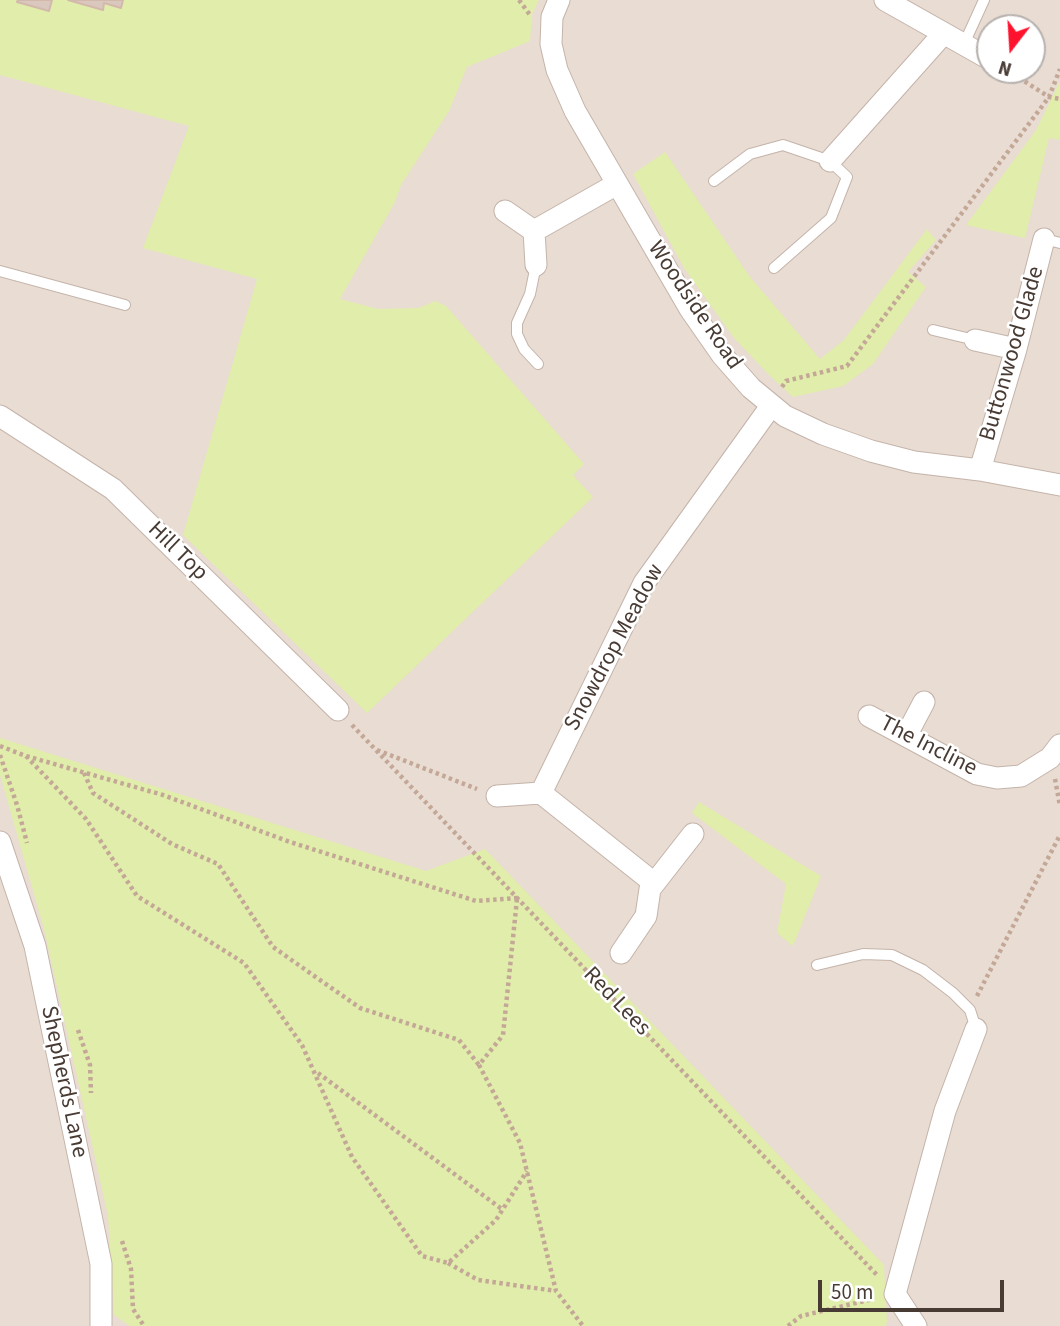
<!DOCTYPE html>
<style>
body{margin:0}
#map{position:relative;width:1060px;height:1326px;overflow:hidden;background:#f4ece5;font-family:"Source Sans 3",sans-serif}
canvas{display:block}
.north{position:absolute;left:976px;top:14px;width:70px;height:70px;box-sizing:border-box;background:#fff;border:2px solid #b6b1ae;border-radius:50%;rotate:197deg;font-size:19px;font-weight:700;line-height:28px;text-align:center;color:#483b34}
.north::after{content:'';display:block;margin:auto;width:24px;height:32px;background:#ff122e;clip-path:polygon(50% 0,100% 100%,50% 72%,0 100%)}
.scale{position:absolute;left:818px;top:1280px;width:186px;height:32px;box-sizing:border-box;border:4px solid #483b34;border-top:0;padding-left:9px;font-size:21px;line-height:24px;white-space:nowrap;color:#483b34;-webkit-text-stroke:5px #fff;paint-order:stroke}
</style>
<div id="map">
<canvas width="1060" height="1326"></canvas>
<div class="north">N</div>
<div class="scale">50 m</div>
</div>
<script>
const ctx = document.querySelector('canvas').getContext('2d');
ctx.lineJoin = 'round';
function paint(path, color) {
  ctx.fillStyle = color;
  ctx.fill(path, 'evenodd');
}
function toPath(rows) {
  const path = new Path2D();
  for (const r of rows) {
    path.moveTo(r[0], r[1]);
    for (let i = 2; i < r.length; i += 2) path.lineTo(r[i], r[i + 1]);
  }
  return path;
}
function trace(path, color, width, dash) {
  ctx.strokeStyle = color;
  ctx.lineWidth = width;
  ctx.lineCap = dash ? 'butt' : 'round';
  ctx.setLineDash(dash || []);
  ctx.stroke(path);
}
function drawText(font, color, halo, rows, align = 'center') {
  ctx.font = font + ' "Source Sans 3",sans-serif';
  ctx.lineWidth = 5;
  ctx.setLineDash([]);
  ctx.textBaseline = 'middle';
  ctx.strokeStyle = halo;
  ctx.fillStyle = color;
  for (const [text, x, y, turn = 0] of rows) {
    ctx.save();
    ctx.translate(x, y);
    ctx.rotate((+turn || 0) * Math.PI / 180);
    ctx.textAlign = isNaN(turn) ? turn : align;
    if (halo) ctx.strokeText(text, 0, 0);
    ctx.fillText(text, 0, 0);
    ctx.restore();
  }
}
const residential = toPath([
 [0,0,1060,0,1060,1326,0,1326],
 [990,28,1032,28,1032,70,990,70]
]);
const green = toPath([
 [0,0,539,0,532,14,530,41,467,67,449,111,401,185,395,202,340,299,378,309,419,308,435,301,446,306,584,464,573,475,593,497,367,713,183,535,257,279,143,248,189,126,0,75],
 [1060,81,1060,140,1049,138,1025,238,966,225,1036,130],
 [665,152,750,277,820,359,844,340,927,229,936,240,908,272,926,287,873,364,843,386,793,397,769,375,734,338,684,268,633,174],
 [0,738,426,871,485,849,884,1265,887,1322,885,1326,130,1326,114,1315,108,1216,44,929,0,775],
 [699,802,821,876,793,946,777,933,786,884,692,813]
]);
const building = toPath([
 [18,0,52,0,49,11,17,2,18,0],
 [68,0,123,0,121,8,104,3,103,10,68,0]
]);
const path = toPath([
 [519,0,530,15],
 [1007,70,1049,97,1060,99],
 [782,387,786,381,847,366,1049,97,1060,69],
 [352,725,877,1275],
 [0,746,26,756,163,795,290,842,476,901,517,898],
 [377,750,477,789],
 [0,755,17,805,27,843],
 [26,756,86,819,137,896,244,963,302,1045,352,1157,422,1256,448,1263,496,1220,527,1171],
 [84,773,93,793,172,844,218,864,273,947,360,1008,459,1040,479,1065],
 [1055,779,1060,806],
 [517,899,503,1035,479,1065,520,1143,556,1291,583,1326],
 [977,996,1060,835],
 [78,1030,90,1065,91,1093],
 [318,1073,503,1210],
 [122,1241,131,1269,133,1309,144,1326],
 [448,1263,478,1280,556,1291],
 [788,1326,801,1316,873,1299]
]);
const lane = toPath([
 [964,44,984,0],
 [714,181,750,154,783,145,830,161,847,177,831,218,774,268],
 [1044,239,1060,243],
 [536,265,530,294,517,323,517,334,524,349,538,364],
 [0,271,125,305],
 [933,330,975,340],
 [817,965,863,954,892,955,923,970,953,993,970,1010,976,1029]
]);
const street = toPath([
 [559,0,552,17,551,44,557,70,575,111,690,309,722,355,751,388,785,416,823,434,871,451,914,462,980,470,1060,485],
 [885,0,986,57],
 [830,161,944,33],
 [505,211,534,231,536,265],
 [534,231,617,184],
 [975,340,1016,349],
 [0,416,113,489,338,710],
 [980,470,1016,349,1044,239],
 [869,716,977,774,997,778,1021,776,1050,758,1060,745],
 [906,736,924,702],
 [541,793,644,583,771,406],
 [497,796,541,793,654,883],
 [0,842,35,946,101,1264,101,1326],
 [621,953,646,916,650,889,693,834],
 [916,1326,895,1294,945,1111,976,1029]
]);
const streetNames = [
 ["Woodside Road",694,306,56],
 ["Buttonwood Glade",1013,354,-74],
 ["Hill Top",177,552,44],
 ["Snowdrop Meadow",615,648,-62],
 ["The Incline",928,747,27],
 ["Red Lees",616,1002,46],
 ["Shepherds Lane",63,1082,78]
];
paint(residential, '#e9dcd3');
paint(green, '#e1edaa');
paint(building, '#dac7bd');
trace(building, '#d3b9ac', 2);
trace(lane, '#c4b4aa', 12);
trace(street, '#c4b4aa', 23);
trace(path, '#c4a897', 4.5, [3.5, 3.5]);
trace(lane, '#fff', 10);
trace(street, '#fff', 21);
drawText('23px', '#483b34', '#fff', streetNames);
</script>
